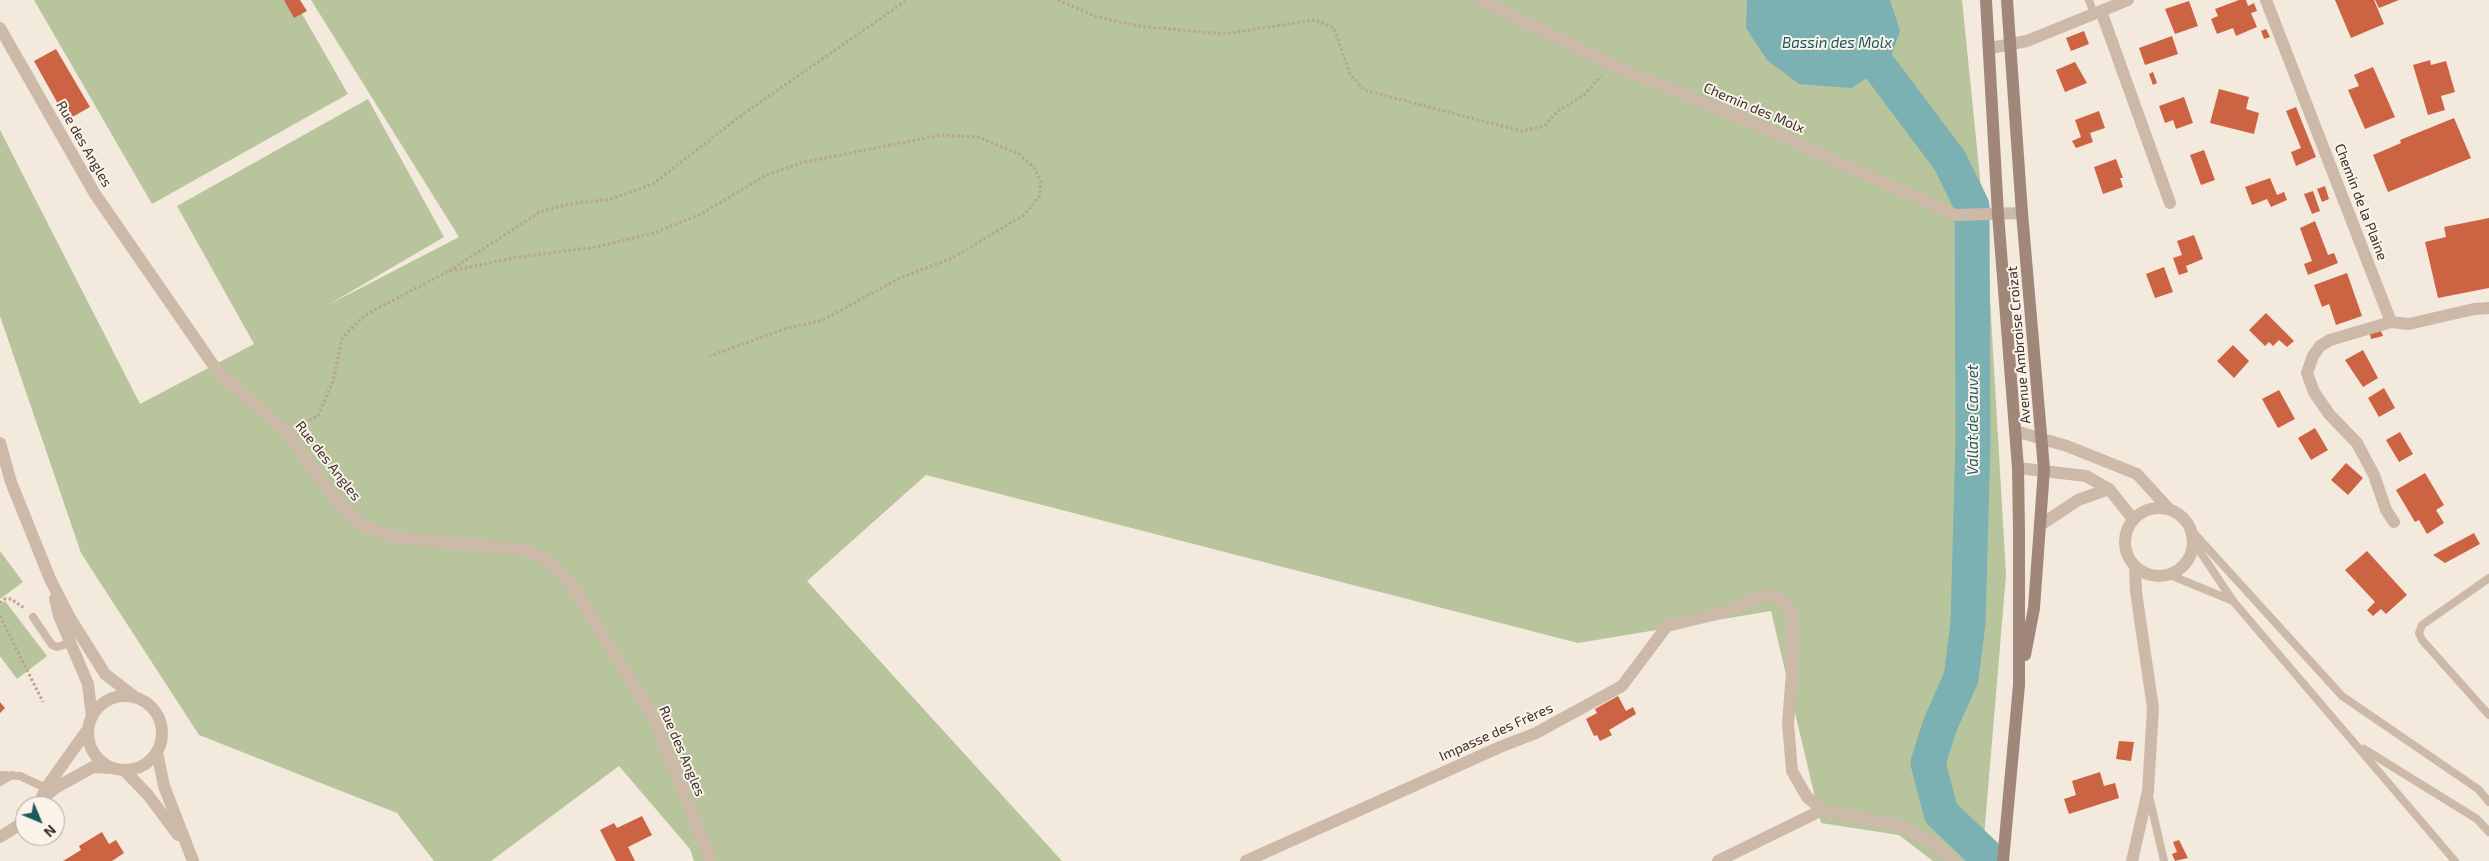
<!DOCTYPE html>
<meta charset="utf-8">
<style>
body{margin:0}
#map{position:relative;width:2489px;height:861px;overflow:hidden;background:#f4e9dd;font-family:"Exo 2",sans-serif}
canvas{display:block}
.north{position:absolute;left:15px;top:796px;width:50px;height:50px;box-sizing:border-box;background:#fbf3ea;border:1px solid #aea49d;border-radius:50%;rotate:135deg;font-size:14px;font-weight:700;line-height:20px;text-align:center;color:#3a2e29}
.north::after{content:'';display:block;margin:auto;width:18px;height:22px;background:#1c5a5e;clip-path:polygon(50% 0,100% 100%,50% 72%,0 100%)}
</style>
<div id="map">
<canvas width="2489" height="861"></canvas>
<div class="north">N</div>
</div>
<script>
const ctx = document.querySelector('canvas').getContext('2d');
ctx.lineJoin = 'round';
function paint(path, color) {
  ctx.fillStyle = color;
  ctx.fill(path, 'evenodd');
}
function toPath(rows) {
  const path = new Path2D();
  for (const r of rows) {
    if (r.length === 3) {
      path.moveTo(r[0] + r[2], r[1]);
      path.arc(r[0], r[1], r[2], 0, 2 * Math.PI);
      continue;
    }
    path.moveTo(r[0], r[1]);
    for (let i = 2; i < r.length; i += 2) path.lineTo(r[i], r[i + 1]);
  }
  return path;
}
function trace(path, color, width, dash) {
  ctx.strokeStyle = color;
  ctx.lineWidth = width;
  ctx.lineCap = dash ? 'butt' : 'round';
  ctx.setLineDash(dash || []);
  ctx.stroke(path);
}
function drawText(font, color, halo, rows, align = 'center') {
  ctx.font = font + ' "Exo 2",sans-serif';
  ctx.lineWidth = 4;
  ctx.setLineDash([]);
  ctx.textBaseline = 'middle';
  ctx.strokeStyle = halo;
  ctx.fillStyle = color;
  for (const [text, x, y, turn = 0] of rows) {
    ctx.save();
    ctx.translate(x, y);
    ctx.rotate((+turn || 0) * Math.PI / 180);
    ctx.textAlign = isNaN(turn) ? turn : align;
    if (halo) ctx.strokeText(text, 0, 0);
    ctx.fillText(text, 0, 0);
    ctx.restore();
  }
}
const green = toPath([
 [34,0,294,0,348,94,152,204],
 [311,0,1962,0,1987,247,2006,575,1982,861,1933,861,1899,835,1821,823,1771,611,1578,643,926,475,807,581,1062,861,694,861,690,849,619,766,491,861,434,861,397,813,199,735,81,553,0,316,0,130,140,404,254,344,177,206,368,99,444,237,328,305,459,237],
 [0,551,23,582,0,599],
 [5,601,47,656,17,679,0,656,0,605]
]);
const water = toPath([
 [1747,0,1890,0,1900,31,1888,65,1851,88,1799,84,1767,60,1746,28]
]);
const river = toPath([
 [1832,0,1848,25,1950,161,1972,206,1973,440,1968,623,1961,678,1940,725,1928,763,1941,813,1985,855]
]);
const building = toPath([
 [284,0,300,0,307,11,294,18],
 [2239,0,2246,0,2248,6,2254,3,2257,11,2251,13,2257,27,2236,36,2233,28,2217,34,2211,19,2218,16,2215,9],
 [2335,0,2374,0,2384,24,2351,38],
 [2375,0,2399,0,2379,8],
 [2189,1,2198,26,2175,34,2165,9],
 [2266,29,2270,37,2264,39,2261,31],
 [2084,31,2089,44,2071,51,2066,38],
 [2172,36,2178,54,2145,65,2139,48],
 [56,49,90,107,67,120,34,61],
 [2430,60,2431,65,2446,61,2455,92,2441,96,2445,110,2428,115,2413,65],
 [2075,62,2087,83,2065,92,2056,70],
 [2373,67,2395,117,2365,129,2348,90,2359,86,2354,75],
 [2153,72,2157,83,2153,85,2149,74],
 [2219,89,2249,97,2246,109,2259,113,2254,134,2210,123],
 [2184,97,2193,123,2176,129,2173,120,2165,123,2159,106],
 [2296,107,2316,157,2296,166,2291,152,2301,148,2286,111],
 [2099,111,2105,128,2090,133,2093,142,2076,148,2072,141,2081,137,2075,120],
 [2454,118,2471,158,2388,192,2373,155,2401,143,2400,140],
 [2204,150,2215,180,2201,185,2190,155],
 [2116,159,2123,178,2120,178,2123,187,2103,194,2094,167],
 [2270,178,2277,195,2284,192,2287,200,2271,207,2267,199,2252,205,2245,187],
 [2325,186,2329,199,2322,202,2317,189],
 [2313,191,2320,211,2312,214,2304,194],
 [2489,218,2489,288,2438,298,2425,242,2446,237,2444,227],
 [2315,221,2328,255,2334,253,2338,263,2308,275,2304,264,2312,261,2300,228],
 [2194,235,2203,259,2186,266,2188,272,2179,275,2173,258,2182,255,2177,241],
 [2164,267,2173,292,2155,298,2146,274],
 [2347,273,2362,316,2336,325,2329,304,2322,307,2314,285],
 [2266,313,2294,341,2287,347,2279,340,2273,346,2269,342,2265,346,2249,330],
 [2381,331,2383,336,2371,339,2370,334],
 [2233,345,2249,361,2234,378,2217,361],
 [2363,350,2378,378,2363,387,2345,360],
 [2384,388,2395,408,2379,417,2368,398],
 [2279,390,2295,419,2278,428,2262,399],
 [2315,428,2328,450,2311,460,2298,438],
 [2400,432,2413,454,2399,462,2386,440],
 [2346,463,2363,478,2348,495,2331,480],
 [2425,473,2444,505,2436,510,2444,523,2427,534,2419,520,2415,522,2396,490],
 [2474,533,2480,544,2445,563,2433,555],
 [2367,551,2407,595,2386,614,2381,609,2373,616,2367,610,2375,602,2345,570],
 [1618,696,1626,711,1633,707,1636,714,1609,730,1612,735,1600,741,1597,735,1594,736,1586,719,1597,713,1595,709],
 [0,702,5,708,0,713],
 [2119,741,2134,742,2131,761,2116,759],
 [2100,772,2104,786,2115,783,2119,798,2069,814,2064,799,2076,795,2072,781],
 [642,816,652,835,628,847,635,861,616,861,600,830,614,823,617,828],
 [102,832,109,844,116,840,124,853,112,861,63,861,81,850,79,846],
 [2179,840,2188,858,2175,861,2172,854,2177,852,2173,842]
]);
const path = toPath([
 [1058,0,1097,17,1138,26,1224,34,1315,20,1334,28,1350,74,1364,90,1521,131,1544,126,1558,111,1585,94,1601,76],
 [449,271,540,212,569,204,611,199,653,184,739,117,907,0],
 [300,424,318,416,333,381,342,338,365,315,447,272,512,258,596,247,654,233,701,214,766,175,804,162,942,135,978,137,1019,154,1034,168,1041,182,1039,197,1024,215,952,258,900,278,823,320,784,329,710,356],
 [0,603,5,599,11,599,24,608],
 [0,616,43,702]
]);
const service = toPath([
 [2089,0,2094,14],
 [2192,531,2342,696,2478,789,2489,802],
 [2193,541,2233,601,2455,861],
 [2170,575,2233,601],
 [2489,578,2422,625,2419,633,2422,640,2489,715],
 [33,617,52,645,57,647,70,643],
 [2364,749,2477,819,2489,832],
 [0,775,20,776,46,788],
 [0,782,12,775],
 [2149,796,2164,861]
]);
const minor = toPath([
 [1481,0,1611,64,1768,130,1955,215,2022,213],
 [2266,0,2391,322],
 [2101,11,2170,203],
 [0,28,95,194,218,372,286,431,337,502,362,525,387,535,413,539,525,550,547,560,569,581,653,716,711,861],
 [1991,48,2027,41,2128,0],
 [2015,431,2067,446,2137,474,2169,509],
 [2018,468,2086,476,2109,489,2133,519],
 [2159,542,34],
 [2394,522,2386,510,2374,475,2357,443,2329,414,2314,392,2307,373,2313,356,2320,346,2330,340,2391,322,2409,324,2474,309,2489,308],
 [2042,524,2078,500,2109,489],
 [45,796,57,787,93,767,112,768],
 [38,806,46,788,88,729],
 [0,837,25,821],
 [1246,861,1500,747,1536,733,1622,686,1667,626,1725,612,1763,596,1775,595,1787,604,1793,619,1792,673,1788,723,1792,771,1807,797,1822,810,1901,826,1935,844,1954,861],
 [1718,861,1822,810],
 [2132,861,2148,791,2153,708,2136,592,2135,566]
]);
const tertiary = toPath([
 [0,443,11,482,50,579,70,618,105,674,135,697],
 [55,599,59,616,88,684,92,717],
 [125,733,37],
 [157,752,164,786,193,861],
 [125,771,148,795,178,835]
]);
const secondary = toPath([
 [1986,0,1998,214,2018,468,2019,531,2019,685,2003,861],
 [2007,0,2022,213,2044,469,2034,608,2025,655]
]);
const streetNames = [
 ["Chemin des Molx",1754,108,23],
 ["Rue des Angles",84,144,60],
 ["Chemin de la Plaine",2361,202,69],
 ["Avenue Ambroise Croizat",2019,345,-95],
 ["Rue des Angles",328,461,52],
 ["Impasse des Frères",1496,732,-24],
 ["Rue des Angles",682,751,67]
];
const waterNames = [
 ["Bassin des Molx",1837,43],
 ["Vallat de Cauvet",1973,420,-90]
];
paint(green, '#b7c49c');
paint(water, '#7bb1b3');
trace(river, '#7bb1b3', 35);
paint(building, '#cc6343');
trace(path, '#b9a392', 3, [2.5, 2.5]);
trace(service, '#cdb9a8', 8);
trace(minor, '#cdb9a8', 12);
trace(tertiary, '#cdb9a8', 12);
trace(secondary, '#a18779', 12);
drawText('14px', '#3a2e29', '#fbf3ea', streetNames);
drawText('italic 15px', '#1c5a5e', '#fbf3ea', waterNames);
</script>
